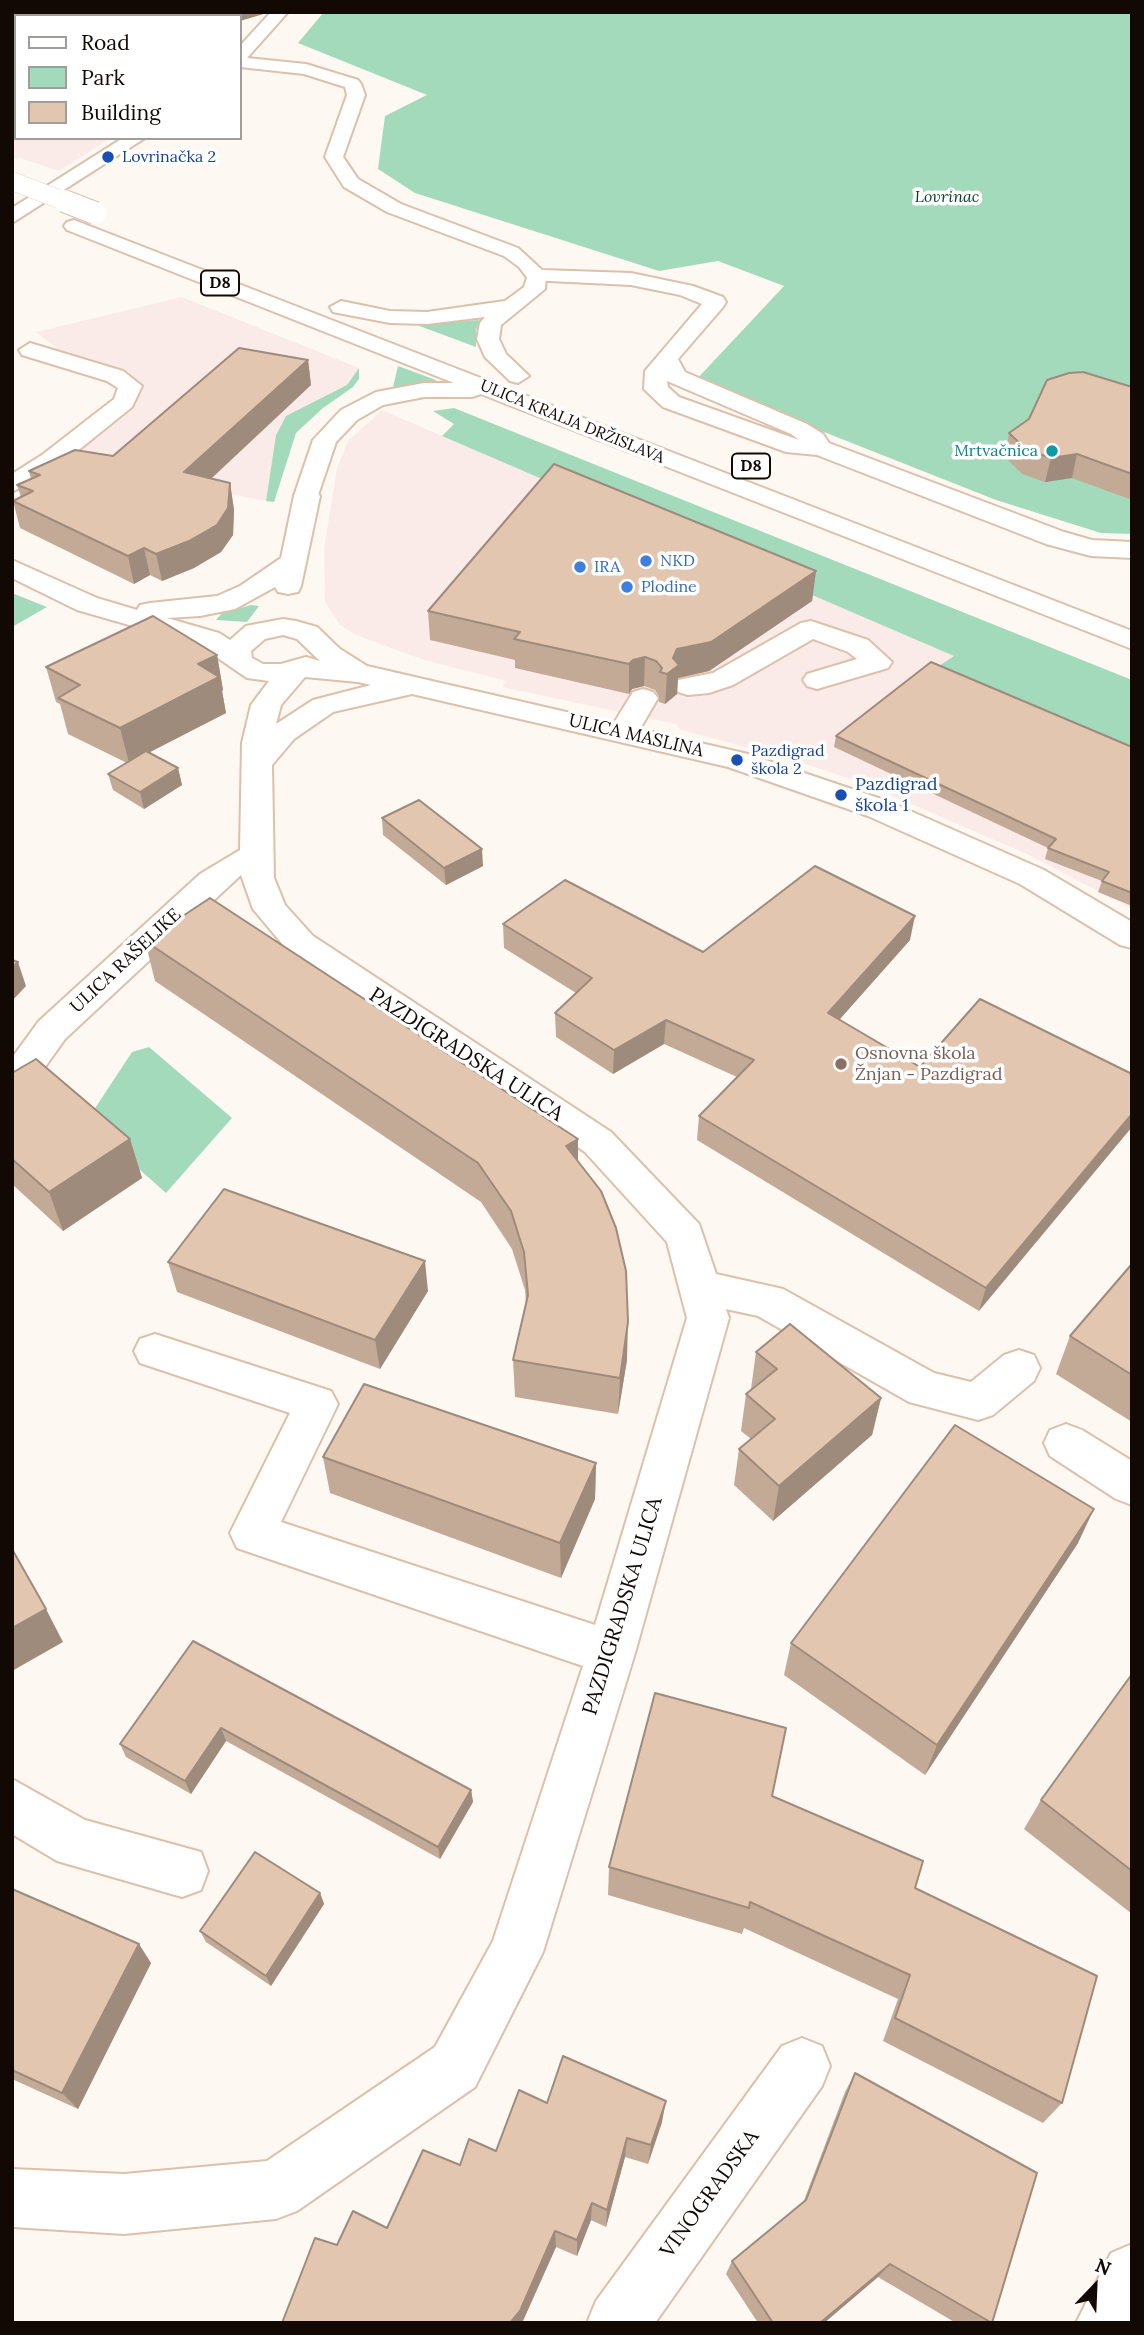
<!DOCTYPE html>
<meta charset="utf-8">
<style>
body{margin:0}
#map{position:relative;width:1144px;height:2335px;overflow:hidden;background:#fef8f3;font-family:Lora,serif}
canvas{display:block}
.frame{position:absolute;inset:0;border:14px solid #130904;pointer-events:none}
.legend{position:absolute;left:14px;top:14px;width:228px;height:126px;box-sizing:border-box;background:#fff;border:2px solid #a19d9b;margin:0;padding:9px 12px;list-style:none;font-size:21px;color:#130904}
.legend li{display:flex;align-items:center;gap:14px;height:35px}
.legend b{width:35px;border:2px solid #a19d9b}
.north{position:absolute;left:1060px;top:2251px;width:70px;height:70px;-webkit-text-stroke:5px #fff;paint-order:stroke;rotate:23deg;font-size:19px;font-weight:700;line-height:28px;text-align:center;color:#130904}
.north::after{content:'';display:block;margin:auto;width:24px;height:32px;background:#130904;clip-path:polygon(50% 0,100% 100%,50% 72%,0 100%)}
</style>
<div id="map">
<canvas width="1144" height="2335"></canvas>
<div class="frame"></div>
<ul class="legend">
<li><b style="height:9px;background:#fff"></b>Road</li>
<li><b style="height:19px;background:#a3dabc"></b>Park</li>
<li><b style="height:19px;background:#e3c6b0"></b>Building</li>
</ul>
<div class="north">N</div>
</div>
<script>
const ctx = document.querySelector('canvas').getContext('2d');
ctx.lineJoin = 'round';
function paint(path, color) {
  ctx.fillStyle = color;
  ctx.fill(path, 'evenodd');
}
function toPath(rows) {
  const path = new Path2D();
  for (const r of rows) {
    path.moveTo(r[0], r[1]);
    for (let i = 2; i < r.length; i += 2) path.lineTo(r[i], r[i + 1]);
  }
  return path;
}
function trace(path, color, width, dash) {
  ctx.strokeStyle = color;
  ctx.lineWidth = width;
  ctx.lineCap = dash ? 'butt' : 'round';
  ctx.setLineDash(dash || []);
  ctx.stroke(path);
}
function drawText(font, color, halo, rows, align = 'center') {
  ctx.font = font + ' Lora,serif';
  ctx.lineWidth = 7;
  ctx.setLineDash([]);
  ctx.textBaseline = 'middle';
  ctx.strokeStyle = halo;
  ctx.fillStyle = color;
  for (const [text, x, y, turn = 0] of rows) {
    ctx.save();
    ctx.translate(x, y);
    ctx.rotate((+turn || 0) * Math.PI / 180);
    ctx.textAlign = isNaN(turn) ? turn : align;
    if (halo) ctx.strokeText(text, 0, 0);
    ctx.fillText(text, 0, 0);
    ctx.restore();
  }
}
const commercial = toPath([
 [16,84,16,138,111,138,59,171,20,158,12,160,12,86],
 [182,297,359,368,347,385,286,416,276,435,266,501,63,461,131,407,123,373,62,352,36,332],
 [382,410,955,656,940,666,1132,750,1132,909,1029,855,863,783,784,757,681,730,676,724,502,687,507,681,424,660,356,635,340,625,325,602,324,549,337,468,348,441]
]);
const green = toPath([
 [324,12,1132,12,1132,534,1101,533,996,500,695,381,784,286,718,261,659,271,415,193,378,169,385,116,427,95,298,43],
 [480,320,476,330,476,347,414,324],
 [398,366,436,380,435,382,393,387],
 [359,368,359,379,353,387,323,408,296,433,274,502,266,501,276,435,286,416,347,385],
 [454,408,1132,680,1132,750,939,666,954,656,442,436,454,424,433,411],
 [12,593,47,607,12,627],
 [251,605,259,606,247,622,216,620,222,613],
 [149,1047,232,1118,166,1193,86,1122,132,1052]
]);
const minor = toPath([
 [271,12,288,12,247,58,306,64,358,80,361,84,365,95,343,157,358,179,401,204,518,248,542,270,631,273,693,286,723,297,726,302,723,307,678,359,685,372,807,424,823,434,829,443,1064,532,1092,540,1132,542,1132,558,1091,556,1046,544,817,455,786,452,663,407,644,389,645,371,702,304,680,295,631,285,529,280,519,267,504,256,387,212,344,187,325,157,347,95,345,87,304,74,240,67,240,46,271,12],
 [667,381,791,434,799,440,679,397,668,387,667,381],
 [123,138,145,138,12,223,12,208,123,138],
 [30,343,123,371,142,386,132,407,70,457,114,468,117,473,114,478,105,480,55,468,12,492,12,474,42,455,114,399,118,388,107,381,22,355,19,350,30,343],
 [307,488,316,491,320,496,301,586,298,592,288,594,278,592,275,587,235,609,200,616,167,618,219,633,230,640,246,626,283,619,296,621,317,627,340,649,367,666,614,723,633,692,643,689,653,692,658,698,640,729,748,754,890,802,1044,870,1132,922,1132,948,1120,945,1020,884,868,816,728,767,412,694,333,712,294,739,272,765,274,878,285,905,313,936,611,1132,699,1224,716,1274,783,1289,934,1373,971,1382,1004,1355,1019,1350,1034,1355,1040,1368,1034,1381,993,1415,978,1420,909,1402,758,1316,726,1309,729,1318,635,1653,543,1952,475,2087,297,2211,276,2219,124,2234,12,2227,12,2169,124,2174,267,2161,435,2047,493,1941,583,1666,237,1548,230,1533,290,1413,140,1363,134,1351,140,1339,155,1334,331,1391,338,1404,281,1522,595,1625,687,1318,667,1242,585,1152,289,952,253,909,241,875,65,1039,25,1095,12,1099,12,1058,39,1021,200,874,240,850,242,743,251,705,269,681,247,678,199,645,77,610,12,578,12,560,97,598,137,610,140,605,150,603,217,596,240,586,281,558,294,496,298,491,307,488],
 [283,635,297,639,320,661,306,657,281,664,263,664,252,658,251,651,265,639,283,635],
 [305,677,358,682,371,685,313,700,276,724,281,705,305,677],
 [811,621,868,640,892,662,888,668,827,686,817,689,807,686,803,680,807,674,857,659,848,652,813,639,733,685,709,693,688,695,678,692,674,686,678,680,713,673,801,623,811,621],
 [1066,1424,1082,1430,1132,1461,1132,1505,1116,1499,1050,1456,1044,1443,1050,1430,1066,1424],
 [12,1779,85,1820,201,1852,208,1871,201,1890,182,1897,57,1861,12,1834,12,1779],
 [802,2038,822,2046,830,2066,822,2086,655,2323,587,2323,596,2301,782,2046,802,2038],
 [1132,2244,1132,2323,1076,2323,1111,2253,1132,2244]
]);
const highway = toPath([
 [74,220,1132,631,1132,649,481,394,472,397,424,397,383,405,357,420,336,442,316,501,298,501,294,496,313,440,341,410,376,392,424,383,454,383,67,230,64,226,67,222,74,220],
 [536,270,546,276,545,289,501,325,499,339,506,354,529,376,518,383,510,381,485,357,477,339,480,323,485,317,427,324,390,323,333,312,330,307,341,301,390,311,427,312,505,301,524,287,529,272,536,270]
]);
const highwayBridgeFar1 = toPath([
 [12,181,69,203]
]);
const highwayBridge = toPath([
 [64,201,95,213]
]);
const wall = toPath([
 [12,12,267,12,267,13,240,16,16,16,16,38,12,39],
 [12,70,16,71,16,125,12,124],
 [308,360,311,385,211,479,230,483,234,510,233,535,221,552,194,568,162,581,150,575,134,584,20,528,13,501,21,497,17,485,31,479,29,471,113,456],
 [1132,387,1132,500,1072,478,1045,482,1022,474,1005,457,1009,433],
 [816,571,812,601,709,671,678,678,677,694,665,704,659,702,659,696,655,690,644,686,632,689,629,694,515,668,515,660,430,640,428,611],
 [217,655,223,690,222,691,226,713,149,752,178,768,182,785,144,809,113,790,108,774,127,763,68,734,60,704,56,702,46,667],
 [836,736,1132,747,1132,906,1098,892,1102,881,1045,859,1048,848,834,747],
 [382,818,483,866,446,885,383,835],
 [503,924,703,952,910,940,839,1020,920,1067,1132,1074,979,1311,697,1140,699,1116,737,1077,664,1044,613,1074,556,1037,555,1013,576,993,504,948],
 [145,941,578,1139,578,1162,627,1360,618,1414,515,1397,513,1360,526,1303,525,1290,512,1249,481,1202,155,981],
 [12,1073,130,1139,142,1178,63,1231,12,1184],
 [168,1262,428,1291,380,1369,177,1292],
 [1132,1265,1132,1422,1056,1374,1070,1336],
 [756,1352,881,1398,872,1435,773,1521,734,1485,739,1449,751,1439,741,1431,746,1394,752,1390,751,1389],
 [323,1457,596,1463,595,1499,561,1578,330,1493],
 [1078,1543,925,1775,784,1675,791,1643],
 [193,1641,471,1790,473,1802,440,1859,226,1741,191,1794,126,1757,120,1744],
 [1132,1674,1132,1914,1024,1829,1041,1800],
 [772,1796,915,1888,1062,2103,1043,2123,883,2041,898,1999,744,1928,742,1934,608,1895,609,1867],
 [12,1889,151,1963,78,2109,12,2079],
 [320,1893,324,1904,271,1986,206,1942,200,1931],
 [855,2073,992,2323,956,2323,878,2277,824,2323,758,2323,726,2274,732,2261,803,2203,845,2092],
 [547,2103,662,2122,648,2164,625,2157,606,2227,591,2220,577,2256,556,2247,522,2323,282,2323,337,2245,387,2228,460,2165,496,2151]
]);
const shadedWall = toPath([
 [64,12,69,12,70,16,51,16],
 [226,12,267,12,267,13,240,21,240,16,214,16],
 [16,25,16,38,12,39,12,26],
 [308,360,311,385,189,499,184,472],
 [1077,454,1072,478,1045,482,1051,458],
 [230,483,234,510,233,535,221,552,194,568,162,581,156,554],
 [144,548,150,575,134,584,128,556],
 [816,571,812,601,709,671,678,678,677,694,665,704,667,674,677,649],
 [217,655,223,690,222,691,226,713,129,763,120,728,198,664],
 [645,657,644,686,632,689,629,694,629,664,633,660],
 [178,768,182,785,144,809,140,792],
 [482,849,483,866,446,885,444,868],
 [915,916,910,940,824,1037,828,1013],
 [18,962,26,986,12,1001,12,968],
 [666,1020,664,1044,613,1074,614,1050],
 [1132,1114,1132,1127,979,1311,986,1288],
 [130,1139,142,1178,63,1231,49,1192],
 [578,1139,578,1178,566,1146],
 [425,1261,428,1291,380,1369,375,1340],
 [628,1322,627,1360,618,1414,620,1378],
 [881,1398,872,1435,773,1521,779,1486],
 [596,1463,595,1499,561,1578,560,1543],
 [1094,1509,1078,1543,925,1775,937,1745],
 [46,1609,63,1642,12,1671,12,1628],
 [221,1728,226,1741,191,1794,185,1781],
 [471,1790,473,1802,440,1859,438,1847],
 [320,1893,324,1904,271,1986,266,1976],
 [139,1944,151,1963,78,2109,62,2093],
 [666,2101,662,2122,648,2164,651,2145],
 [627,2138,625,2157,606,2227,607,2210],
 [592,2203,591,2220,577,2256,577,2240],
 [555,2231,556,2247,522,2323,510,2323],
 [890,2264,878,2277,824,2323,820,2323]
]);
const building = toPath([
 [12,12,64,12,51,16,16,16,16,25,12,26,12,12],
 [73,12,226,12,214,16,85,16,73,12],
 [12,70,16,71,16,112,12,112,12,70],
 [239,348,308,360,184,472,230,483,228,508,217,525,189,541,156,554,144,548,128,556,13,501,33,491,17,485,40,475,29,471,75,450,113,456,239,348],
 [1083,372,1132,387,1132,474,1077,454,1051,458,1027,450,1009,433,1029,419,1047,380,1069,373,1083,372],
 [554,464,816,571,711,642,677,649,673,658,679,665,667,674,660,672,662,668,656,661,645,657,633,660,629,664,514,639,520,632,428,611,554,464],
 [153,616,217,655,198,664,219,677,120,728,58,698,80,685,46,667,153,616],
 [931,662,1132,747,1132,893,1102,881,1109,872,1048,848,1056,839,836,736,931,662],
 [146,751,178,768,140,792,108,774,146,751],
 [419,800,482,849,444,868,382,818,419,800],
 [815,866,915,916,828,1013,920,1067,980,999,1132,1074,1132,1114,986,1288,699,1116,754,1060,666,1020,614,1050,555,1013,592,978,503,924,565,880,703,952,815,866],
 [210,898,578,1139,566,1146,601,1191,616,1228,626,1271,628,1322,620,1378,513,1360,528,1295,524,1252,511,1211,478,1163,145,941,210,898],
 [12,960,18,962,12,968,12,960],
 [36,1059,130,1139,49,1192,12,1159,12,1073,36,1059],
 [224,1189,425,1261,375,1340,168,1262,224,1189],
 [1131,1265,1132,1265,1132,1375,1070,1336,1131,1265],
 [790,1324,881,1398,779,1486,739,1449,775,1419,746,1394,777,1369,756,1352,790,1324],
 [364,1384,596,1463,560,1543,323,1457,364,1384],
 [955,1425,1094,1509,937,1745,791,1643,955,1425],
 [12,1549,46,1609,12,1628,12,1549],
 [193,1641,471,1790,438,1847,221,1728,185,1781,120,1744,193,1641],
 [1132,1674,1132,1871,1041,1800,1132,1674],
 [655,1693,786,1728,772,1796,923,1861,915,1888,1097,1976,1062,2103,895,2018,910,1975,750,1902,749,1908,609,1867,655,1693],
 [255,1852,320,1893,266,1976,200,1931,255,1852],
 [12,1889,139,1944,62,2093,12,2070,12,1889],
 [563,2056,666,2101,651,2145,627,2138,607,2210,592,2203,577,2240,555,2231,520,2311,510,2323,282,2323,315,2238,337,2245,353,2211,387,2228,423,2150,460,2165,469,2139,496,2151,519,2090,547,2103,563,2056],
 [855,2073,1037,2173,992,2323,890,2264,820,2323,773,2323,732,2261,806,2200,855,2073]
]);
const markers = [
 [108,157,7,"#1a4fb4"],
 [1052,451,7,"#0f9aa8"],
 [646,561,7,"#3f7fe0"],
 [580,567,7,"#3f7fe0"],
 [627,587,7,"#3f7fe0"],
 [737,760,7,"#1a4fb4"],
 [841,795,7,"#1a4fb4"],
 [841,1064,7,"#8d6e63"]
];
const farTransitnames = [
 ["Lovrinačka 2",122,157],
 ["Pazdigrad",751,751],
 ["škola 2",751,769]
];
const farParknames = [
 ["Lovrinac",947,197]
];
const shields = [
 [220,283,38],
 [751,466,38]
];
const shieldNames = [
 ["D8",220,283],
 ["D8",751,466]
];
const farStreetnames = [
 ["ULICA KRALJA DRŽISLAVA",572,422,22]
];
const farCulturenames = [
 ["Mrtvačnica",1038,451]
];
const farShopnames = [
 ["NKD",660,561],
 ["IRA",594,567],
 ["Plodine",641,587]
];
const streetNames = [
 ["ULICA MASLINA",636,736,13],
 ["ULICA RAŠELJKE",126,961,-43]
];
const transitNames = [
 ["Pazdigrad",855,785],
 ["škola 1",855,806]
];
const educationNames = [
 ["Osnovna škola",855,1054],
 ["Žnjan - Pazdigrad",855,1075]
];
const nearStreetnames = [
 ["PAZDIGRADSKA ULICA",466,1055,33],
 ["PAZDIGRADSKA ULICA",623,1606,-73],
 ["VINOGRADSKA",710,2194,-54]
];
paint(commercial, '#fbebe8');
paint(green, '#a3dabc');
trace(minor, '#dcc0aa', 4);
trace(highway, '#dcc0aa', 4);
paint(minor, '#fff');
paint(highway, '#fff');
trace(highwayBridgeFar1, '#dcc0aa', 19, []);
trace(highwayBridge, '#dcc0aa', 24, []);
trace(highwayBridgeFar1, '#fff', 18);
trace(highwayBridge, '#fff', 22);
paint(wall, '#c3aa97');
paint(shadedWall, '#9f8b7b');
paint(building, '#e3c6b0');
trace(building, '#9f8b7b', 2);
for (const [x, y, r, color] of markers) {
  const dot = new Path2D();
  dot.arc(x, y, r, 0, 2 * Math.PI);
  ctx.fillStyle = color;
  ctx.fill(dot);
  trace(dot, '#fff', 2.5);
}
drawText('16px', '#164399', '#fff', farTransitnames, 'left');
drawText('italic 16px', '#0b3e29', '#fff', farParknames);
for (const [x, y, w] of shields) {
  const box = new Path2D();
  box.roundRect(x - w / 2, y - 12.5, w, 25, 5);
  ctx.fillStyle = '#fff';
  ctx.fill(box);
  trace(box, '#130904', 2);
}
drawText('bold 16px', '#130904', null, shieldNames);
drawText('16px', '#130904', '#fff', farStreetnames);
drawText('16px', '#0d838f', '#fff', farCulturenames, 'right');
drawText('16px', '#366cbe', '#fff', farShopnames, 'left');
drawText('18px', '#130904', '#fff', streetNames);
drawText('18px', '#164399', '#fff', transitNames, 'left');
drawText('18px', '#785e54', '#fff', educationNames, 'left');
drawText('21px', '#130904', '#fff', nearStreetnames);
</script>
